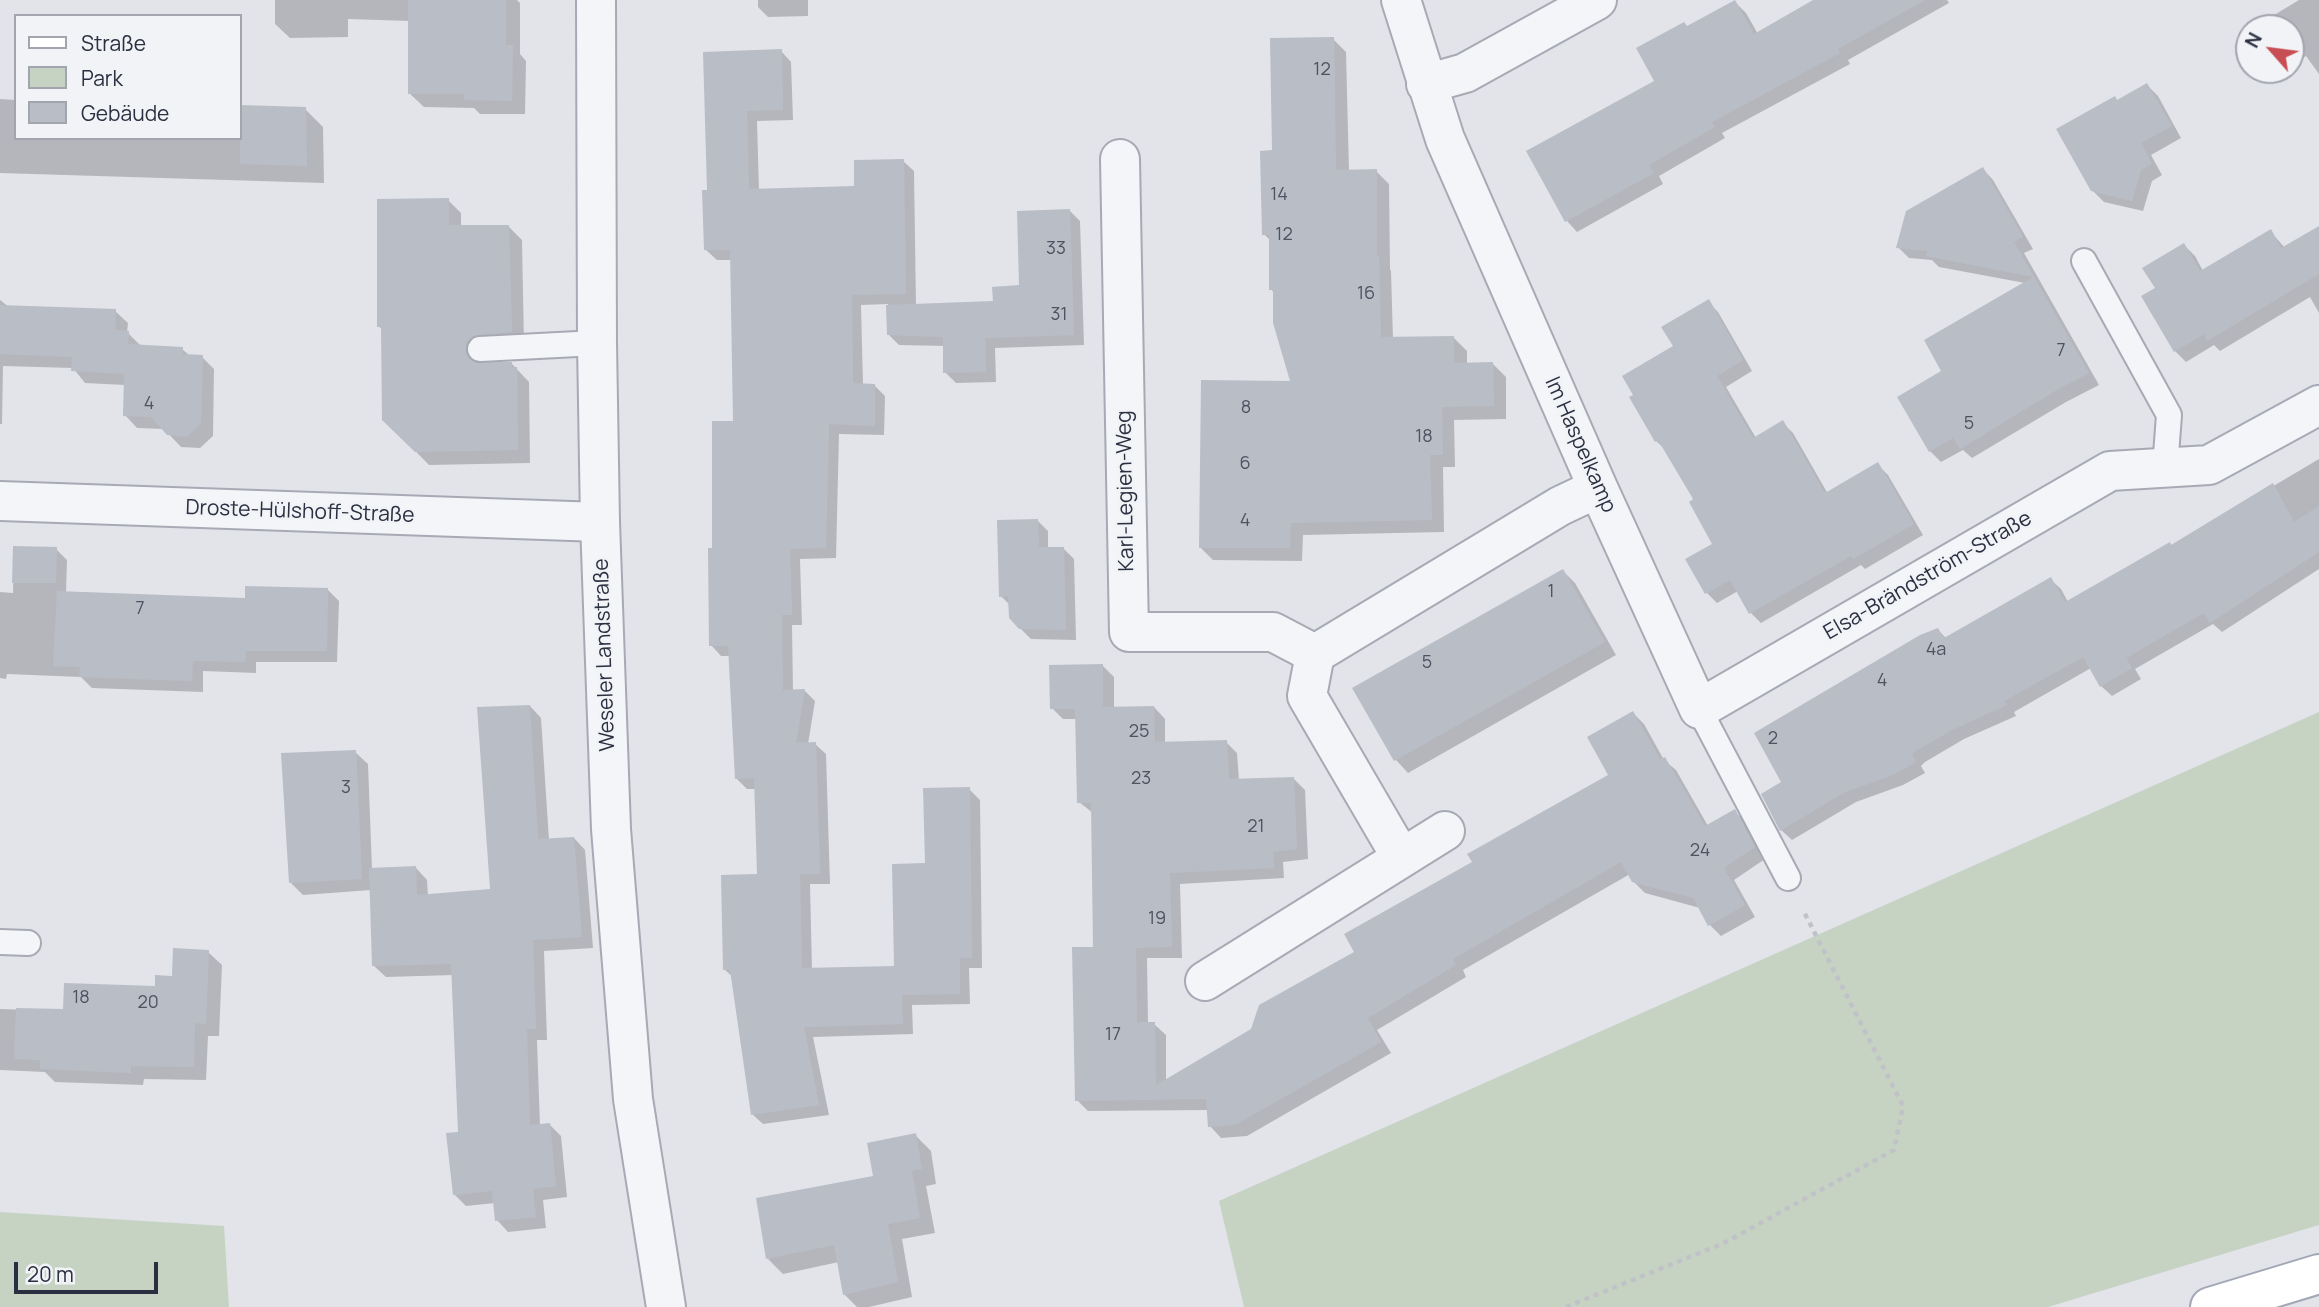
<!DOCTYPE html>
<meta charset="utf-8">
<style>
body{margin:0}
#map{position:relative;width:2319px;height:1307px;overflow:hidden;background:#e2e4ea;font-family:Manrope,sans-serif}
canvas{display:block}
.legend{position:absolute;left:14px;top:14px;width:228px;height:126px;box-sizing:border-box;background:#f1f3f7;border:2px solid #a2a5ae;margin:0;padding:9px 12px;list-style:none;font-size:21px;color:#2b3041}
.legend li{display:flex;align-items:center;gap:14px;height:35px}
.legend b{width:35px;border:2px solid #a2a5ae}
.north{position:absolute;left:2235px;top:14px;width:70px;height:70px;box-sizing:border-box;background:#f1f3f7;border:2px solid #a2a5ae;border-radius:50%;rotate:298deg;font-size:19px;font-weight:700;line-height:28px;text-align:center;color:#2b3041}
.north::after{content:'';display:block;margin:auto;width:24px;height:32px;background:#c74e53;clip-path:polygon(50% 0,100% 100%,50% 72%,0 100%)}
.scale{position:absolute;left:14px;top:1262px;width:144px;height:32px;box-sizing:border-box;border:4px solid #2b3041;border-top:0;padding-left:9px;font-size:21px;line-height:24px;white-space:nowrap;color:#2b3041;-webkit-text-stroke:5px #f1f3f7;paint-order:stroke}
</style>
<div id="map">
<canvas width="2319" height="1307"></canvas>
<ul class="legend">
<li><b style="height:9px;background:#fff"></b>Straße</li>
<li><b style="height:19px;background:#c6d3c3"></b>Park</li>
<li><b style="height:19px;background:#b9bdc6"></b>Gebäude</li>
</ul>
<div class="north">N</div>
<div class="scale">20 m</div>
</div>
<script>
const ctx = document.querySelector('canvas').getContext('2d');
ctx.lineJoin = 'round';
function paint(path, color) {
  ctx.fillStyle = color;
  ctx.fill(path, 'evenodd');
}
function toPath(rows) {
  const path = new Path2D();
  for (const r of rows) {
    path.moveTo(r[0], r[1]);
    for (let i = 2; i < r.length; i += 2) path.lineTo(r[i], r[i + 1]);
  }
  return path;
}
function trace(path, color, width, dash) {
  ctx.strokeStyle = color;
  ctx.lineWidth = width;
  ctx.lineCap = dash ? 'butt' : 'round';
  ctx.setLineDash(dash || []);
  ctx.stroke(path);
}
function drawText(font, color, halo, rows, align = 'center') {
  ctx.font = font + ' Manrope,sans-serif';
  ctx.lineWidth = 5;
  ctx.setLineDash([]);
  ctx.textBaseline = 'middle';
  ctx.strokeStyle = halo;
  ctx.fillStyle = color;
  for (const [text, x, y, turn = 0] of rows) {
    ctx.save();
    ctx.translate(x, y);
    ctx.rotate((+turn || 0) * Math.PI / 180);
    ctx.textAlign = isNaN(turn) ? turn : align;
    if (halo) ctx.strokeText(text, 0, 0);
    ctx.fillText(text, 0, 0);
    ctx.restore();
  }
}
const green = toPath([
 [2319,712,2319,1225,2048,1307,1244,1307,1219,1201],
 [0,1212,224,1226,229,1307,0,1307]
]);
const shadow = toPath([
 [275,0,517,0,520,3,520,54,526,61,525,114,480,114,474,108,424,107,409,93,410,21,348,19,348,37,290,38,275,24],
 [758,0,808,0,808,16,768,17,758,7],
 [1817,0,1947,0,1949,3,1848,60,1850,64,1722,133,1725,138,1659,176,1663,184,1577,232,1567,221,1657,82,1688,28,1735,2,1746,13,1758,34],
 [2299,0,2319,0,2319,74,2306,56,2294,63,2291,59,2291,28,2271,28,2266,20],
 [1333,39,1346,52,1349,172,1376,171,1389,184,1390,269,1391,271,1393,339,1454,338,1467,351,1467,364,1493,364,1506,377,1506,419,1454,420,1455,467,1443,467,1444,532,1303,535,1302,561,1213,560,1200,547,1292,383,1274,293,1271,289,1271,241,1264,234,1274,152],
 [781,51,791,62,793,120,757,121,759,191,856,188,903,161,914,171,916,306,994,303,1021,287,1069,210,1080,221,1084,345,995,348,996,382,956,383,945,372,945,346,899,345,888,334,888,304,861,305,863,385,874,385,885,396,884,435,839,434,836,558,800,559,802,625,792,625,793,691,805,691,815,701,808,744,815,744,826,754,830,884,810,884,812,970,896,968,927,864,969,789,980,800,982,968,969,968,970,1004,912,1005,913,1034,813,1037,829,1115,763,1124,752,1114,733,977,725,970,759,876,756,789,747,789,737,779,731,656,721,656,711,645,714,550,735,423,731,260,717,260,706,250,708,191,705,53],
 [2147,85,2158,96,2181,138,2151,155,2162,175,2152,181,2143,211,2104,202,2092,190,2117,102],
 [0,99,16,100,16,138,240,138,240,107,305,109,323,127,324,183,0,173],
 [1983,169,1993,180,2033,249,2024,253,2099,385,2066,402,1972,458,1963,450,1941,462,1930,451,1944,372,2025,283,1939,267,1932,260,1909,258,1898,247],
 [448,200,461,213,461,227,509,227,522,240,524,345,480,355,477,364,512,364,529,382,530,463,429,465,384,419,382,330,379,326],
 [2319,227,2319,313,2310,297,2220,351,2214,345,2186,362,2175,351,2158,289,2184,245,2195,256,2203,271,2271,232,2285,248],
 [0,300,9,307,115,311,128,323,127,332,140,345,182,349,190,356,202,357,214,369,213,436,200,448,181,447,164,429,137,428,125,415,125,385,85,383,73,368,3,366,2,424,0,424],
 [1708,302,1718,312,1752,371,1726,387,1756,438,1783,423,1793,433,1828,494,1878,465,1888,475,1923,535,1865,569,1861,565,1761,623,1751,613,1738,591,1717,603,1707,593,1715,544,1695,500,1667,451,1656,441,1676,347],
 [2319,459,2319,569,2222,632,2213,624,2135,669,2141,679,2112,696,2101,686,2091,668,2014,712,2016,716,1964,739,1925,762,1921,766,1925,773,1903,785,1856,802,1792,840,1781,830,1784,783,1938,630,1946,638,2050,579,2061,589,2068,602,2172,546],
 [1037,520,1048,531,1048,549,1064,549,1074,559,1076,640,1031,639,1020,628,1010,605,1001,596],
 [14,548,56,549,67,560,66,593,247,600,327,589,339,601,337,662,256,662,256,673,203,671,203,692,92,688,81,677,7,674,6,679,0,678,0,592,13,593],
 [1563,571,1575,583,1616,655,1408,773,1396,760,1355,689],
 [1103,666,1114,677,1114,708,1154,707,1165,719,1165,743,1226,742,1237,753,1239,780,1294,779,1305,790,1308,859,1283,862,1284,878,1180,884,1182,958,1147,958,1148,1024,1154,1024,1166,1035,1166,1081,1253,1030,1475,863,1610,776,1633,713,1644,724,1664,760,1676,770,1708,826,1734,811,1746,822,1765,859,1734,880,1755,917,1721,936,1710,925,1700,908,1645,893,1633,881,1630,874,1463,970,1466,977,1377,1030,1391,1053,1247,1136,1221,1138,1210,1126,1209,1110,1088,1111,1077,1100,1095,949,1093,813,1079,802,1077,719,1063,719,1052,708],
 [530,706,541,718,549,840,574,838,585,850,593,948,544,951,547,1040,537,1040,540,1126,550,1125,561,1136,567,1197,543,1200,546,1228,508,1232,497,1220,495,1203,466,1206,454,1194,460,1133,454,975,386,977,374,966,371,890,303,895,291,883,355,752,368,764,372,869,416,868,427,880,428,896,492,891],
 [208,952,222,965,219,1036,208,1036,206,1080,144,1079,143,1085,55,1082,45,1072,0,1070,0,1009,65,1011,157,987],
 [915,1135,931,1151,936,1184,926,1186,935,1233,902,1239,912,1297,869,1307,857,1307,844,1294,839,1262,783,1274,768,1259,875,1177]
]);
const building = toPath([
 [408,0,506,0,506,45,513,45,512,101,464,100,465,94,408,94],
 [1735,0,1754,34,1813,0,1925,0,1838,49,1840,53,1712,122,1715,127,1649,165,1654,173,1565,222,1526,151,1654,81,1636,48,1684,22,1687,26],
 [1334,37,1336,170,1377,169,1377,256,1379,256,1381,337,1454,336,1454,363,1493,362,1494,406,1442,407,1443,455,1430,455,1432,520,1291,523,1290,548,1199,548,1201,380,1290,381,1273,323,1273,290,1269,290,1269,235,1262,235,1260,151,1272,150,1270,38],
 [782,49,783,110,747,111,749,189,854,186,854,160,904,159,906,294,852,295,853,383,875,384,875,426,829,424,826,548,790,549,792,615,782,615,783,690,805,689,796,743,816,742,820,874,800,874,802,968,894,966,892,864,925,863,923,788,970,787,972,958,960,958,960,994,902,995,903,1024,804,1027,819,1105,751,1115,730,970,723,970,721,875,757,874,754,778,735,779,728,646,709,646,708,548,712,548,712,421,733,421,730,250,704,250,702,190,707,190,703,52],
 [2147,83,2172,126,2141,143,2152,164,2141,170,2132,201,2091,191,2056,129,2115,96,2117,100],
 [240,105,306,107,307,166,240,164],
 [1983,167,2023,237,2014,242,2089,373,2055,391,1960,449,1953,438,1929,452,1897,397,1941,371,1924,340,2033,277,1926,256,1927,251,1896,248,1906,211],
 [449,198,449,225,509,225,512,332,473,336,467,342,465,349,467,356,474,362,512,362,512,367,517,367,518,450,415,452,382,420,381,327,377,327,377,199],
 [1070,209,1074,335,985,338,986,372,943,373,943,337,887,335,886,305,993,301,992,287,1019,285,1017,211],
 [2319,226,2319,274,2207,341,2204,334,2174,352,2141,296,2155,288,2142,268,2184,243,2200,271,2271,229,2281,248],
 [1709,299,1743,360,1717,376,1753,438,1783,420,1825,493,1878,462,1914,524,1853,559,1851,556,1749,614,1730,580,1705,594,1685,559,1712,544,1689,502,1693,499,1658,440,1655,442,1629,397,1633,395,1622,376,1673,346,1661,327],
 [0,305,116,309,115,330,129,331,128,344,183,347,183,354,203,355,201,423,187,437,167,435,151,417,123,416,124,374,71,371,72,357,0,354],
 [2273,483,2294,522,2319,506,2319,552,2210,623,2204,613,2126,658,2132,668,2100,687,2083,657,2004,701,2007,705,1954,729,1914,752,1912,754,1916,762,1893,775,1845,792,1780,831,1761,794,1781,782,1754,733,1920,635,1938,628,1944,638,2051,577,2065,602,2170,542,2171,545],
 [1038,519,1039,547,1064,547,1066,630,1019,629,1009,618,1008,596,999,597,997,520],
 [13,546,57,547,56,583,12,583],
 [1563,569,1605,642,1394,761,1352,688],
 [245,586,328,588,327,651,246,651,245,662,193,661,192,681,79,677,80,667,53,666,57,591,245,598],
 [1103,664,1103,707,1154,706,1155,742,1227,740,1229,779,1294,777,1297,849,1273,852,1274,868,1170,873,1172,947,1136,948,1137,1022,1155,1022,1156,1085,1251,1029,1259,1005,1354,952,1344,934,1472,862,1467,854,1608,775,1587,737,1633,711,1660,759,1665,757,1705,826,1735,809,1755,847,1724,868,1745,905,1708,926,1693,898,1632,882,1621,862,1453,959,1456,965,1368,1018,1381,1042,1235,1125,1208,1127,1206,1099,1075,1101,1072,947,1093,947,1091,803,1077,803,1075,709,1050,709,1049,665],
 [530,705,538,839,574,837,582,937,533,940,536,1029,527,1029,530,1125,550,1123,556,1186,533,1189,536,1217,495,1221,492,1191,453,1195,446,1133,458,1132,451,964,372,966,369,868,416,866,417,895,490,889,477,707],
 [356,750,362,879,289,883,281,753],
 [173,948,209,950,206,1024,195,1023,194,1067,131,1066,131,1073,40,1069,40,1060,14,1059,16,1008,63,1009,64,983,155,986,155,975,172,976],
 [916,1133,922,1169,912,1171,920,1218,888,1224,898,1282,843,1295,834,1245,766,1259,756,1198,873,1176,867,1143]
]);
const path = toPath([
 [1566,1307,1724,1243,1894,1150,1903,1106,1803,910]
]);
const service = toPath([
 [2084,261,2169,415,2165,468],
 [480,349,597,343],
 [1699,709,1788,878],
 [0,942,28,943]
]);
const minor = toPath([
 [1401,0,1445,139,1598,488,1699,709,2110,471,2209,465,2319,405],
 [1426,84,1465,73,1597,0],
 [1120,159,1129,632,1273,632,1315,654,1560,506,1598,488],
 [0,501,600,522],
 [1315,654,1307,696,1401,857],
 [1205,981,1445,831]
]);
const tertiary = toPath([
 [596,0,597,343,600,522,611,829,633,1099,666,1307]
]);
const primary = toPath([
 [2210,1307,2319,1274]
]);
const numberNames = [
 ["12",1322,70],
 ["14",1279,195],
 ["12",1284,235],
 ["33",1056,249],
 ["16",1366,294],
 ["31",1059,315],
 ["7",2061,351],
 ["4",149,404],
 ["8",1246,408],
 ["5",1969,424],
 ["18",1424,437],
 ["6",1245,464],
 ["4",1245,521],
 ["1",1551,592],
 ["7",140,609],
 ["4a",1936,650],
 ["5",1427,663],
 ["4",1882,681],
 ["25",1139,732],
 ["2",1773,739],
 ["23",1141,779],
 ["3",346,788],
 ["21",1256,827],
 ["24",1700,851],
 ["19",1157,919],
 ["18",81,998],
 ["20",148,1003],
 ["17",1113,1035]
];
const streetNames = [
 ["Im Haspelkamp",1580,445,66],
 ["Karl-Legien-Weg",1126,491,-91],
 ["Droste-Hülshoff-Straße",300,512,2],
 ["Elsa-Brändström-Straße",1928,576,-30],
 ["Weseler Landstraße",605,655,-92]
];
paint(green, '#c6d3c3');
paint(shadow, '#0003');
paint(building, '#b9bdc6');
trace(service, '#a7aab4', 28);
trace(minor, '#a7aab4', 42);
trace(tertiary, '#a7aab4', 42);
trace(primary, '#a2a7b5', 42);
trace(path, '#c0c2c8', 4.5, [5, 5]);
trace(service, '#f4f5f8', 24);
trace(minor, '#f4f5f8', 38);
trace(tertiary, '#f4f5f8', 38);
trace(primary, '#fff', 38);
drawText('18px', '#4e5362', null, numberNames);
drawText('21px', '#2b3041', '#f1f3f7', streetNames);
</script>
